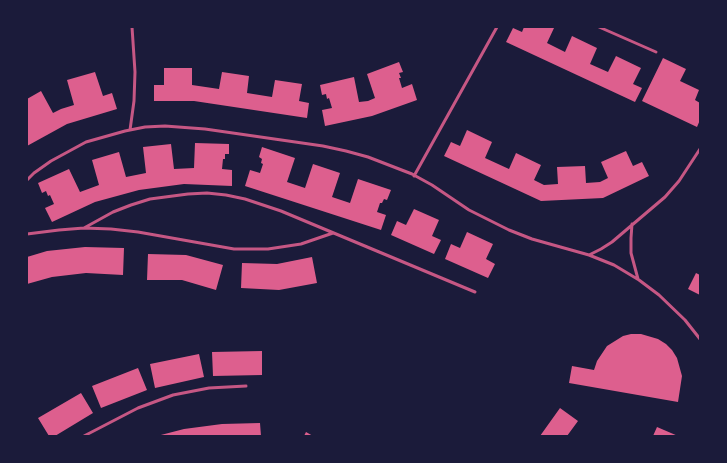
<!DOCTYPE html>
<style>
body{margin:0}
#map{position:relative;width:727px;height:463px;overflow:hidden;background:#1b1b3a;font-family:Quicksand,sans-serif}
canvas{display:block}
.frame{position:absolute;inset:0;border:28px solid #1b1b3a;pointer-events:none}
</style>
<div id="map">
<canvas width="727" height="463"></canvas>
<div class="frame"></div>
</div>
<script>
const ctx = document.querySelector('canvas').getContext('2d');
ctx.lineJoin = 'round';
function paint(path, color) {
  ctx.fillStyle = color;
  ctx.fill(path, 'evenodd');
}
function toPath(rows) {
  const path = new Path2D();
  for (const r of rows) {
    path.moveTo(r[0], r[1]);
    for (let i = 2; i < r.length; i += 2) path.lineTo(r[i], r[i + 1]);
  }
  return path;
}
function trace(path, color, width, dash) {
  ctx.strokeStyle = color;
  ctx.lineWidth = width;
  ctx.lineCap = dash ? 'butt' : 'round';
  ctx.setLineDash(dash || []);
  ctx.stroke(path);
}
const building = toPath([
 [524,27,554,28,547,43,565,52,572,36,597,48,590,64,608,72,616,56,641,68,633,84,642,88,635,102,506,42,513,28,522,32],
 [663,58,686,69,680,81,699,90,695,100,700,103,700,120,697,127,642,101],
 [399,62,403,72,399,73,401,78,399,78,402,88,412,84,417,100,372,116,325,126,322,110,332,108,329,98,327,99,326,94,322,95,320,85,354,77,359,102,368,101,375,98,367,74],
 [164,68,192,68,192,85,219,89,222,72,249,76,247,93,272,97,275,80,302,84,299,101,309,103,307,118,194,101,154,101,154,85,164,85],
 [95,72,103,96,112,93,117,109,67,124,27,146,27,128,28,127,27,125,27,99,41,91,53,113,61,109,74,105,67,80],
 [467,130,492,142,485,158,509,169,516,153,541,165,534,180,544,185,558,184,557,167,585,166,586,183,600,182,608,178,601,162,626,151,633,166,642,162,649,176,603,198,541,201,444,156,451,142,460,146],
 [195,143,229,144,229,154,225,154,225,159,223,159,222,169,232,170,232,186,184,184,139,190,95,202,52,222,45,208,54,204,50,195,48,196,46,191,42,193,38,183,69,169,80,192,99,185,92,160,119,152,126,177,146,173,143,147,171,144,174,169,194,168],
 [262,147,295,158,287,182,305,188,313,164,340,173,332,197,350,203,358,179,391,190,387,200,384,199,382,203,380,203,377,212,386,215,381,230,245,186,250,170,260,173,263,164,261,163,262,159,259,157],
 [414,209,439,220,432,236,441,240,434,254,391,235,397,221,406,225],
 [467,232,493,244,486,259,495,264,488,278,445,259,451,244,460,248],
 [85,247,124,248,123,275,86,273,52,277,27,284,27,257,47,251],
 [148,254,186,255,223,265,216,290,182,280,147,280],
 [312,257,317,283,279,290,241,288,242,263,277,264],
 [696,273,700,275,700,295,688,289],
 [631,334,641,334,658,339,666,344,672,350,677,358,682,376,678,402,569,383,572,366,594,370,597,361,607,346,623,336],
 [262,351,262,375,213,376,212,352],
 [199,354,204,377,155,388,150,364],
 [138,368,147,390,101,408,92,386],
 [81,393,93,413,55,436,49,436,38,418],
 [560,408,578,421,567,436,540,436],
 [260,423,261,436,157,436,184,429,222,424],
 [657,427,678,436,653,436],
 [306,432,313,436,304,436]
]);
const service = toPath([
 [599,27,656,52],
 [130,130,134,101,135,72,132,27],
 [414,176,497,27],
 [27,180,34,173,51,161,86,142,125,131,145,127,165,126,205,129,323,146,346,151,368,157,412,174,432,185,469,210,509,230,532,239,589,255,614,265,639,280,659,295,685,320,700,339],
 [632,224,631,238,631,253,638,279],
 [84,228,113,212,131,205,150,199,188,194,207,193,226,195,245,199,281,211,475,292],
 [27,234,59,230,84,228,111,229,138,232,234,249,268,249,301,244,333,233],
 [589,255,601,249,612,242,665,197,679,181,700,149],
 [84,436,138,408,173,395,209,388,246,386]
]);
paint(building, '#dd5f8e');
trace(service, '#c65784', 3);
</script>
